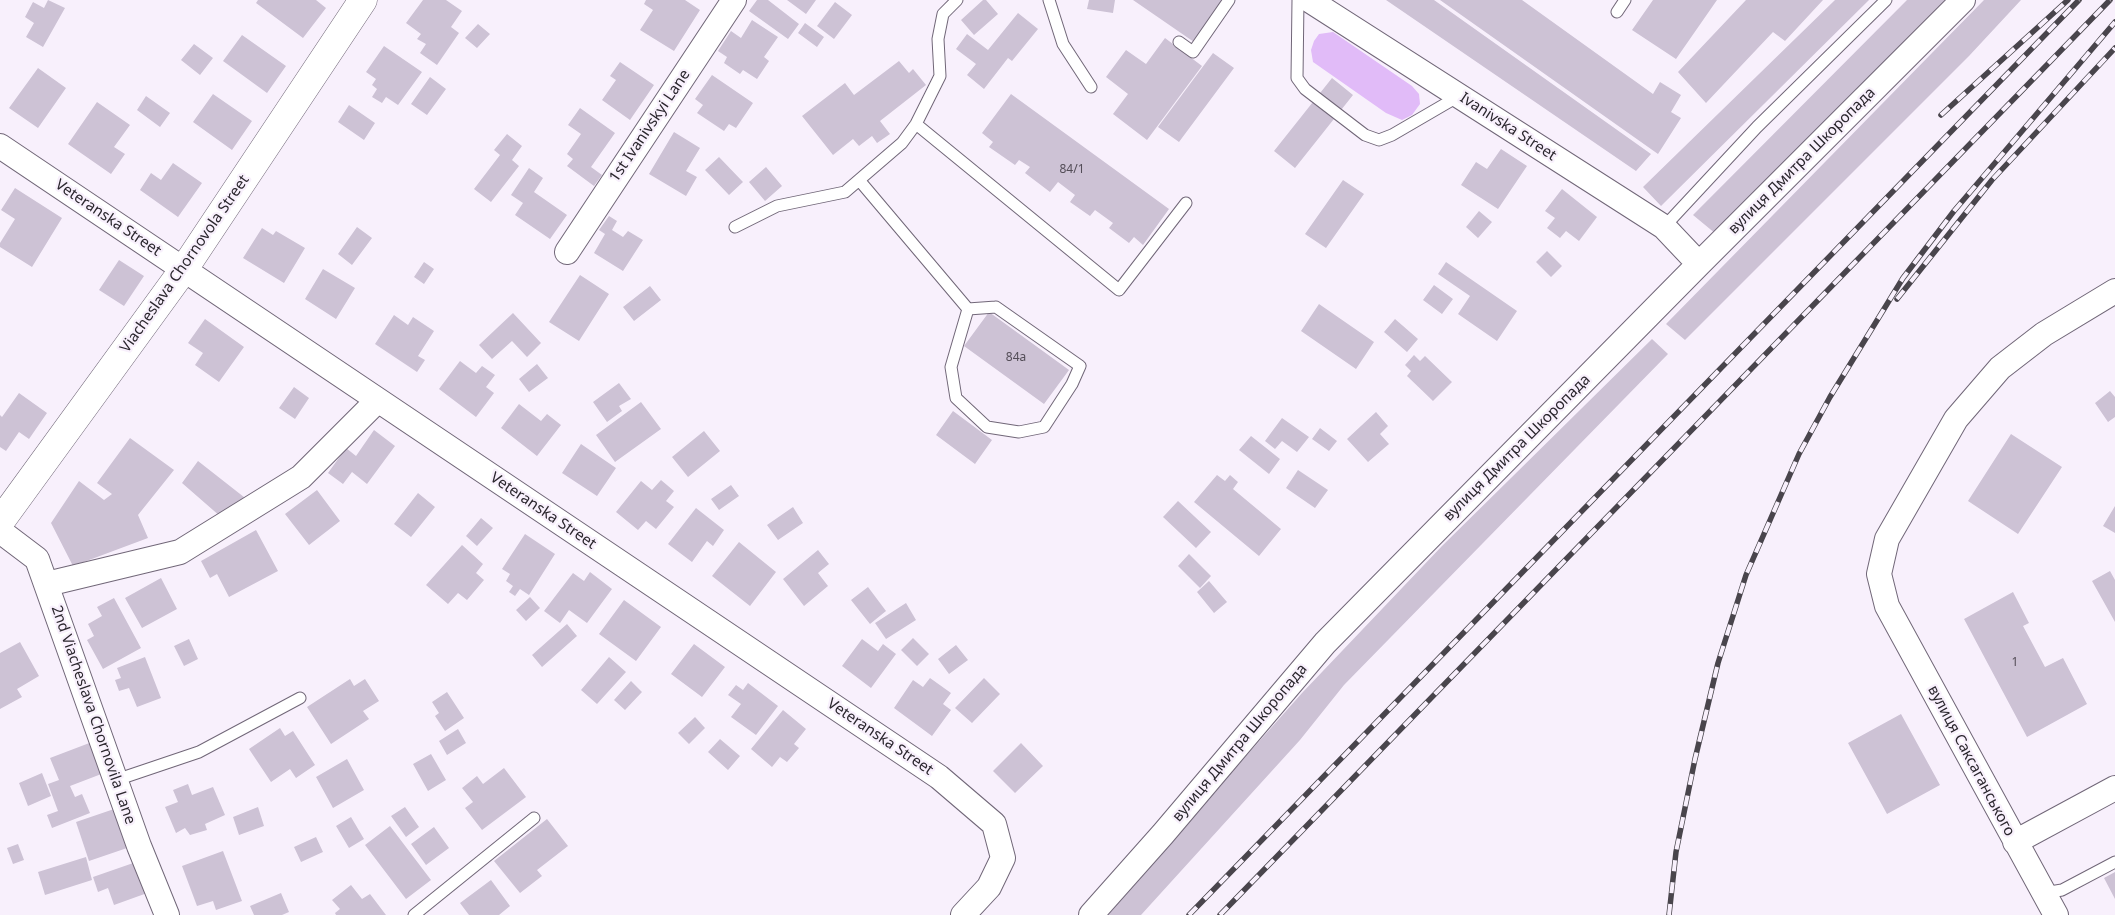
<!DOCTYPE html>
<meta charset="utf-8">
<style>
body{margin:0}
canvas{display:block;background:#f8f0fc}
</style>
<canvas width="2115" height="915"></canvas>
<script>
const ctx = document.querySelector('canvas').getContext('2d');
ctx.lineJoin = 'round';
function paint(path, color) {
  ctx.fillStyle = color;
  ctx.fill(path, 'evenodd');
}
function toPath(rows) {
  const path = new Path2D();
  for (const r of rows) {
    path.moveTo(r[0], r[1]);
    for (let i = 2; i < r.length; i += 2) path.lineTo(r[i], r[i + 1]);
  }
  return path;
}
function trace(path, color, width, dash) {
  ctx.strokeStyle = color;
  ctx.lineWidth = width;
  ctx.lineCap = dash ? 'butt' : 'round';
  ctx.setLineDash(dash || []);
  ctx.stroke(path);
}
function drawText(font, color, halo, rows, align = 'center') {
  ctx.font = font + ' "Noto Sans",sans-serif';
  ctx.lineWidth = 4.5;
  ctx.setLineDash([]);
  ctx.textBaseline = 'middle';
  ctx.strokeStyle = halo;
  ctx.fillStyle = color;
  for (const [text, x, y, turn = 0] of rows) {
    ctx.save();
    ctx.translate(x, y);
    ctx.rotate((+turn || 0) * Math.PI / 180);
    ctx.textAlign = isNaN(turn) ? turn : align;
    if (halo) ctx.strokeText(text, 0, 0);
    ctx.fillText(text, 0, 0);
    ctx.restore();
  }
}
const green = toPath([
 [1333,32,1412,86,1419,94,1420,104,1412,115,1402,120,1386,113,1313,62,1311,50,1314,41,1319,34]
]);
const building = toPath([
 [48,0,65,8,43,47,26,37,34,23,25,17,33,2,44,8],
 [258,0,316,0,326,8,303,38,256,3],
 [423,0,446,0,462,11,451,27,459,33,437,65,420,53,426,44,417,39,421,34,406,23],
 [646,0,685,0,700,10,674,51,640,30,653,10,644,4],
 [757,0,768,0,799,24,788,39,749,11],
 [787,0,816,0,806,14],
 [983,0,986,0,998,14,974,35,961,20],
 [1089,0,1115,0,1113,13,1087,9],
 [1133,0,1223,0,1194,42],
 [1386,0,1434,0,1651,154,1636,171],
 [1440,0,1522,0,1653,94,1660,82,1681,95,1671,112,1681,118,1658,154],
 [1653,0,1717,0,1676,59,1632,30],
 [1746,0,1823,0,1785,41,1773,32,1706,103,1678,72],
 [1835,0,1869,0,1661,206,1643,187],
 [1907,0,1949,0,1716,234,1693,215],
 [1984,0,2021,0,1969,56,1685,340,1666,324],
 [835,2,852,15,834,39,817,26],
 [1018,13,1038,29,1012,61,1008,58,984,89,967,75,976,64,956,49,967,34,988,50],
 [752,20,778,37,764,57,769,61,757,79,743,70,740,74,724,63,727,57,718,51,731,31,741,38],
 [805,23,824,37,817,47,798,33],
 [478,24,490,34,477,48,465,38],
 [242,35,286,66,267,93,223,61],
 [1165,38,1202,66,1147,140,1113,114,1128,94,1106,77,1126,50,1146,64],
 [194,44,213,58,200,75,181,60],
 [384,46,422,72,398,105,386,97,382,103,372,97,377,89,372,85,376,79,366,72],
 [1213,53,1234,68,1179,142,1158,127],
 [899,61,909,73,913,69,926,85,880,121,890,134,877,143,872,136,859,146,853,139,833,155,802,116,845,83,854,95],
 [620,62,654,85,630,120,602,100,616,80,610,76],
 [38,68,66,88,38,128,9,108],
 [712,75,753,103,736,128,729,124,724,131,697,113,703,105,695,99],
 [430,77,446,89,427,115,411,104],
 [1332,78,1353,95,1295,168,1274,151],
 [213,94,252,121,232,150,193,122],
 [1011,94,1169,209,1143,245,1134,237,1129,243,1109,228,1113,223,1095,210,1090,216,1070,202,1075,195,1058,182,1050,192,1025,173,1030,167,1019,160,1015,165,989,147,993,142,982,133],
 [146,96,170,113,160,127,137,110],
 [97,102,130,125,114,147,125,154,111,174,68,144],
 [349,105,375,123,364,140,338,122],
 [580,108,615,133,591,167,602,175,594,186,567,166,573,159,567,154,581,134,568,125],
 [674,132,700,148,686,171,697,177,686,196,649,174],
 [507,134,522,146,512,160,519,166,491,202,474,189,500,155,494,150],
 [1501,149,1527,166,1498,209,1461,185,1476,162,1487,169],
 [719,157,743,182,729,195,705,170],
 [173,163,202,183,178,217,140,190,151,173,161,180],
 [766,167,782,186,765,201,749,182],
 [529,168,543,178,534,192,567,215,550,239,515,215,523,203,511,195],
 [1343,180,1364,194,1326,248,1305,234],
 [15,188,62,218,32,267,0,247,0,243,15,219,1,210],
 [1562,189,1597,217,1579,241,1566,231,1560,238,1547,228,1555,218,1545,211],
 [1479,211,1492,222,1478,238,1466,227],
 [609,216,617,221,612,230,623,237,628,231,643,240,623,271,594,253,605,234,599,230],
 [357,227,372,238,352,265,338,254],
 [262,228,273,235,276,231,305,248,284,283,243,258],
 [1547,251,1562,266,1551,277,1536,262],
 [119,260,144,276,124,306,99,290],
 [424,262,434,269,424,284,414,277],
 [1446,262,1517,311,1497,341,1458,314,1470,296,1438,274],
 [323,269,355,288,336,319,305,299],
 [580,275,609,294,579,341,549,322],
 [1434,285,1453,299,1442,314,1423,300],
 [650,286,661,300,634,321,623,307],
 [1319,304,1374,342,1356,369,1301,331],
 [989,312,1069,370,1044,404,964,346],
 [513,313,541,343,527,357,512,341,492,359,479,345],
 [394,315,408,325,413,317,434,331,418,356,425,360,417,372,375,344],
 [205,319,244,347,219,382,195,365,203,353,188,343],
 [1395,319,1418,339,1407,352,1384,332],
 [1652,339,1668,354,1344,685,1300,740,1141,915,1105,915,1302,693,1442,546],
 [1414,355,1420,361,1425,356,1452,382,1433,401,1407,376,1411,371,1405,365],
 [460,361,476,373,482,366,495,375,486,387,494,393,476,417,439,389],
 [537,364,548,378,529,392,519,379],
 [619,383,631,399,619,406,622,411,607,422,593,402],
 [294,387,309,398,295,419,279,408],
 [2110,391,2115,397,2115,417,2108,422,2095,403],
 [19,393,47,413,29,439,19,432,6,451,0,447,0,415,2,417],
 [641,402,661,429,615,462,596,435],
 [519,404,541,421,547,414,561,425,537,456,501,428],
 [953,411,992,440,975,464,936,435],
 [1376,412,1388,426,1380,434,1389,444,1368,462,1347,439],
 [1282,418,1309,437,1297,452,1282,441,1275,449,1265,441],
 [1320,428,1337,441,1329,451,1312,439],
 [374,430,395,446,367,484,352,472,343,484,328,473,346,448,356,456],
 [704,431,720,451,688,477,672,457],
 [2011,434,2062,467,2018,534,1968,501],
 [1251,436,1280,459,1269,474,1239,450],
 [130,438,174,470,138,515,148,538,73,566,51,523,79,481,104,500,112,494,97,483],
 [581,444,616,468,597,496,562,473],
 [198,461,249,501,221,517,182,483],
 [1298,470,1328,490,1315,508,1286,488],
 [1217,475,1225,481,1230,475,1238,482,1233,489,1281,529,1259,556,1194,502],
 [661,480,674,491,666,501,674,507,656,529,646,521,638,530,616,512,641,481,652,490],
 [731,485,739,496,719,510,711,499],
 [317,490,340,521,309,545,285,514],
 [418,493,435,507,411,537,394,524],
 [1178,501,1211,532,1196,548,1163,517],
 [2115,506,2115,533,2103,526],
 [793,507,803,523,778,540,767,525],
 [696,508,724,530,713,546,707,541,692,562,668,544],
 [481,518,493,528,477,546,466,536],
 [256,530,278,571,229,597,217,574,210,578,201,561],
 [525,534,555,554,529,595,520,589,515,596,509,592,513,586,506,581,510,574,502,569],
 [739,542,776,572,750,606,712,576],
 [462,545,483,564,476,573,484,580,467,600,458,593,448,604,426,585],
 [818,550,829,564,818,573,828,586,804,606,783,579],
 [1189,554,1211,576,1200,588,1178,566],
 [2110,571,2115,580,2115,622,2092,581],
 [590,572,612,589,587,623,569,610,560,623,544,611,573,573,584,581],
 [161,578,177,609,142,628,125,598],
 [1209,581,1227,602,1214,613,1197,592],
 [868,587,886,611,870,624,851,600],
 [2013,592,2029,623,2023,626,2045,667,2063,658,2087,704,2027,737,1964,619],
 [530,597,540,608,526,621,516,610],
 [114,598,141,648,103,669,87,640,94,636,88,624,102,616,97,607],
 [624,600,661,627,636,661,599,634],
 [906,603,916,620,886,639,875,623],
 [567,624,577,636,542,667,532,655],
 [913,638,929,654,917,666,901,650],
 [189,639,198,659,184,666,174,646],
 [862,639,878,651,883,644,896,654,871,688,842,666],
 [20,642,39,676,17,689,22,697,0,709,0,653],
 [694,644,725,667,702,697,671,674],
 [956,645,968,660,949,674,938,659],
 [145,657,161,698,137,707,129,688,119,691,115,680,121,678,117,668],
 [609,657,626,672,597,704,581,690],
 [930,678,951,693,943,704,951,710,932,736,894,708,913,680,923,687],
 [984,678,1000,694,972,723,955,708],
 [350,679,354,686,365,679,379,701,363,711,369,719,331,744,307,707],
 [631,681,642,692,625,710,614,700],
 [748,683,778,706,756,735,731,717,741,704,728,695,736,685,743,690],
 [447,692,464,718,445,731,435,716,439,713,432,702],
 [783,710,806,729,794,744,799,748,787,762,780,757,772,767,751,749],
 [1901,714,1940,785,1887,814,1848,743],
 [695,717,705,728,689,744,678,733],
 [280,728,285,736,293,731,315,765,296,778,290,769,271,782,249,749],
 [458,729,466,743,447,755,439,741],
 [720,739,740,756,728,770,708,752],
 [92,742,104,773,70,786,75,797,82,794,90,813,52,828,47,815,58,811,48,784,59,780,50,758],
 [1021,743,1043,766,1015,793,993,771],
 [431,754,446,780,428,791,413,764],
 [347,759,364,790,333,808,316,777],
 [504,768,526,797,482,830,465,808,473,802,462,788,477,776,483,784],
 [42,773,51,796,28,806,19,783],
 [188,784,192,795,213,787,225,815,205,824,207,830,190,835,185,828,176,833,165,807,178,802,173,790],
 [258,807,264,826,239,835,233,817],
 [405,807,419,827,406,837,391,816],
 [117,808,130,847,89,861,76,822],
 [351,817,364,839,349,848,336,826],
 [547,819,568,846,537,870,542,876,520,893,494,861],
 [390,826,431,880,406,899,365,845],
 [434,827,449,848,426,865,411,844],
 [316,837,323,852,301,862,294,847],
 [18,844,24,860,13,864,7,848],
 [223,851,242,901,216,910,213,901,197,906,182,866],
 [86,857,92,880,45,895,38,872],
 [139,861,150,892,114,905,108,888,98,892,93,877],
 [2115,872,2115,899,2104,878],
 [491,880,510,906,499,915,469,915,460,903],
 [351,885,362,899,370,894,386,915,336,915,335,913,340,909,332,900],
 [281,893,289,912,282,915,254,915,250,906]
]);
const service = toPath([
 [1049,0,1063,44,1091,87],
 [1298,0,1297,78,1305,89,1365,135,1379,140,1392,135,1459,96],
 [1617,12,1625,0],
 [1179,42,1193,52,1229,0],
 [916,124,1119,290,1186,203],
 [859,180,968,309],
 [735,227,777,206,845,192,902,143,916,124,940,76,938,39,943,14,957,0],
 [1664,227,1757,127,1886,0],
 [996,307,1080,366,1072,384,1044,427,1019,432,987,427,956,398,951,367,968,309,996,307],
 [116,780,199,752,300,698],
 [2044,893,2062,890,2115,862],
 [414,915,534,818]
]);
const minor = toPath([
 [1309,0,1664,227,1699,264],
 [0,146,939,777,994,824,1003,858,989,887,963,915],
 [567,252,734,0],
 [0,531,37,559,139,846,167,915],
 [47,584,180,552,301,477,378,400],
 [2015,842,2115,788],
 [1091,915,1163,834,1325,643,1699,264,1963,0],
 [2056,915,1887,606,1879,574,1887,539,1956,419,2000,368,2044,334,2115,291]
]);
const primary = toPath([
 [0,522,184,269,363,0]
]);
const rail = toPath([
 [1941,115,2068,0],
 [1897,299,1992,180,2115,48],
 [1189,915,2079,0],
 [1220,915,2110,0],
 [1669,915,1676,852,1695,759,1718,663,1746,575,1799,454,1830,397,1903,278,1954,211,2115,22]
]);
const numberNames = [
 ["84/1",1072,170],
 ["84а",1016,358],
 ["1",2015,663]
];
const streetNames = [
 ["1st Ivanivskyi Lane",650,126,-56],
 ["Ivanivska Street",1508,127,33],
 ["вулиця Дмитра Шкоропада",1802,161,-45],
 ["Veteranska Street",108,218,34],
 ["Viacheslava Chornovola Street",185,264,-55],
 ["вулиця Дмитра Шкоропада",1517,448,-45],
 ["Veteranska Street",543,511,34],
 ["2nd Viacheslava Chornovila Lane",93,715,71],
 ["Veteranska Street",880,737,34],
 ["вулиця Дмитра Шкоропада",1240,743,-50],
 ["вулиця Саксаганського",1971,761,62]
];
paint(green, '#e1bbf8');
paint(building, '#cdc2d5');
trace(service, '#716778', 13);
trace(minor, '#716778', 26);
trace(primary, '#716778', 29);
trace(service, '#fff', 11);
trace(minor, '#fff', 24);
trace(primary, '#fff', 28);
trace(rail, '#49454c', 5.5);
trace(rail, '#f8f0fc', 4, [11]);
drawText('12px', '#534d57', null, numberNames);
drawText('15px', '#2a262d', '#f8f0fc', streetNames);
</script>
